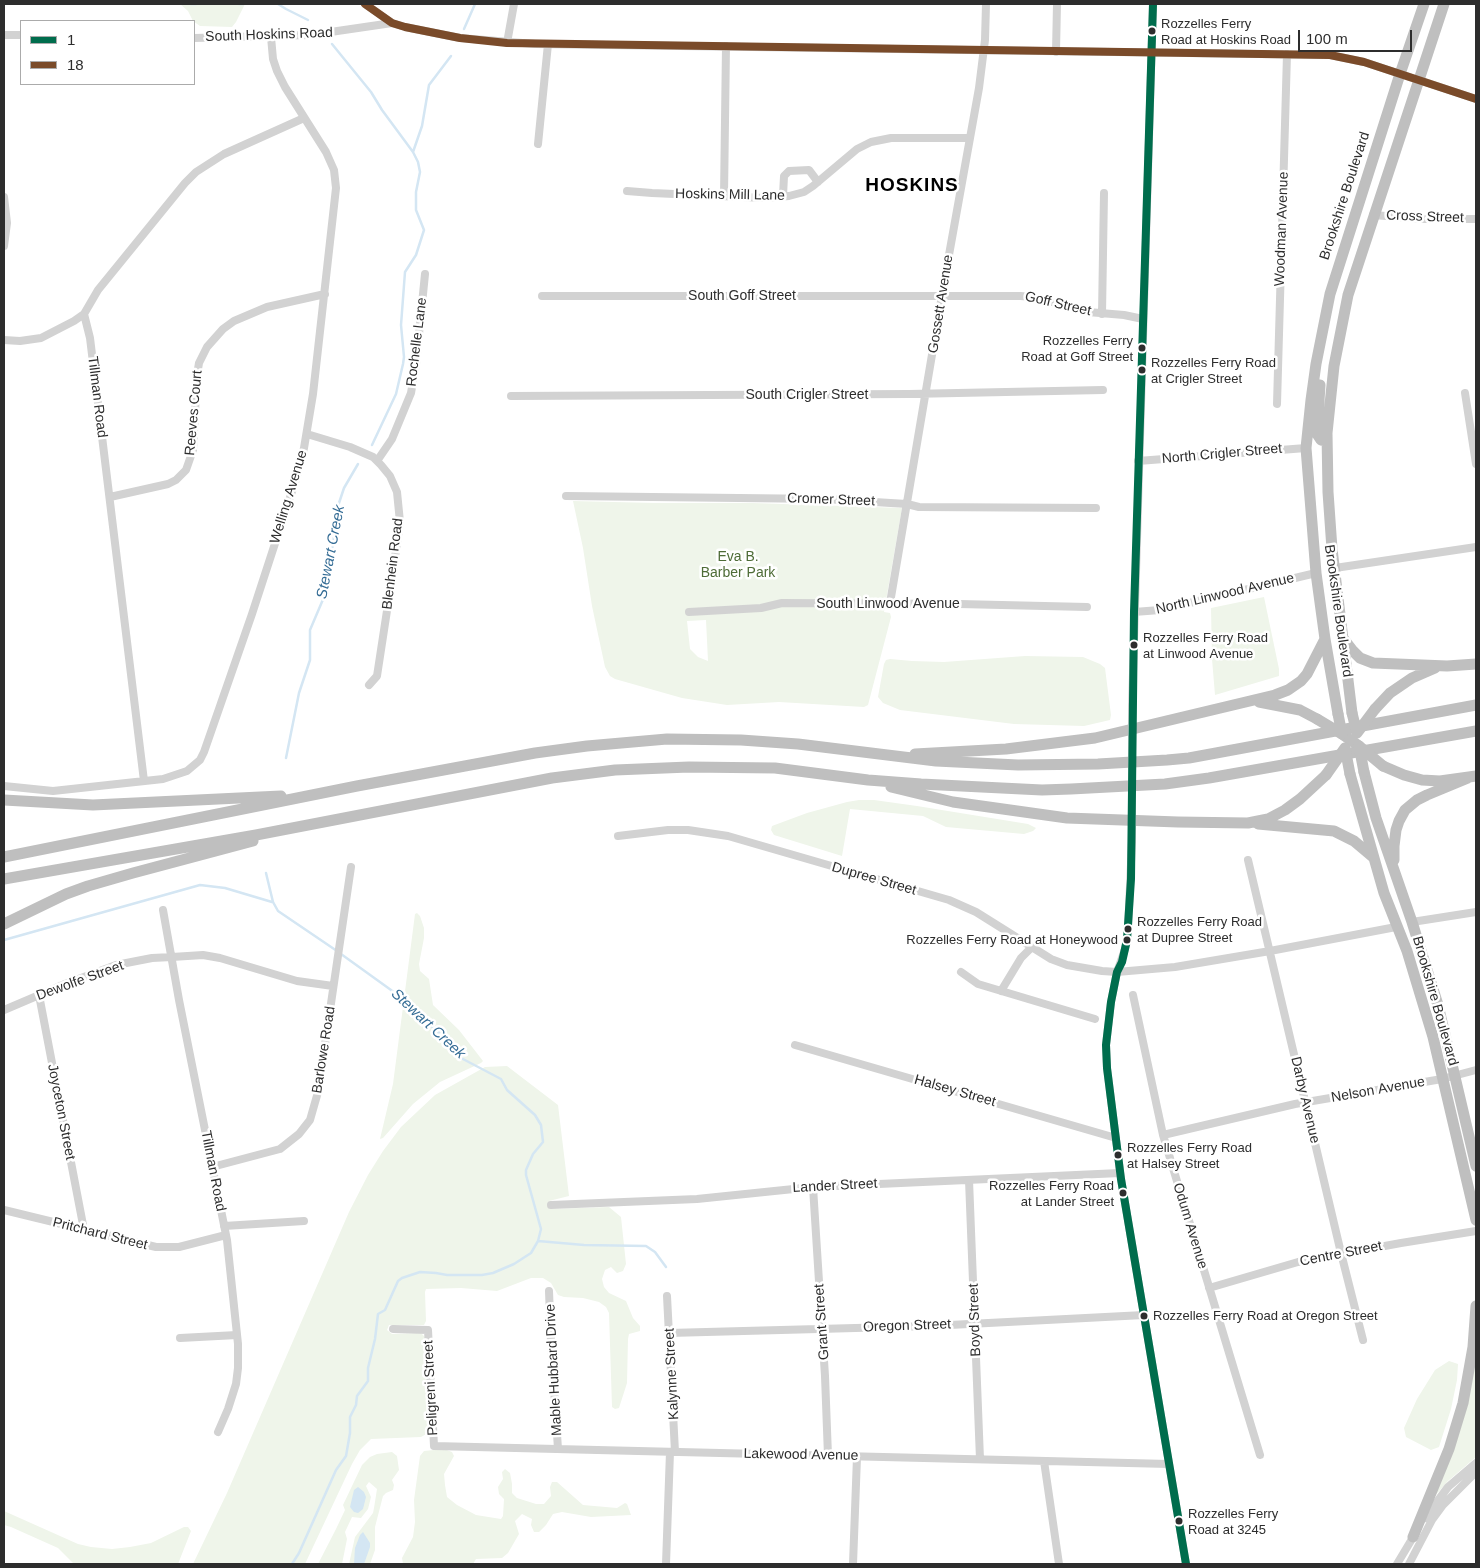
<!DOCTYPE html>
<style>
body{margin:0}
#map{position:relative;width:1480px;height:1568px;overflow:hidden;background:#fff;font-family:Arial,sans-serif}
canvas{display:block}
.frame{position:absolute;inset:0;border:5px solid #2d2d2d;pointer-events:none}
.legend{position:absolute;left:20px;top:20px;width:175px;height:65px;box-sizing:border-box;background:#fff;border:1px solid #ababab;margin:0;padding:6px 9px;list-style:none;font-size:15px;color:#2d2d2d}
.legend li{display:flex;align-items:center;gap:10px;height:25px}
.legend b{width:25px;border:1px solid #ababab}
.scale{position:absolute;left:1298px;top:30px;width:114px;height:22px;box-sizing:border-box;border:2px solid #2d2d2d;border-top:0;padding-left:6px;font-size:15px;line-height:18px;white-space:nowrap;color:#2d2d2d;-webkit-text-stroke:4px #fff;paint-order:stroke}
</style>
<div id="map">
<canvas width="1480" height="1568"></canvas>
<div class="frame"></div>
<ul class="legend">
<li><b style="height:6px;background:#006d4d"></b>1</li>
<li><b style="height:6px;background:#7a4b2a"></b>18</li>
</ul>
<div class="scale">100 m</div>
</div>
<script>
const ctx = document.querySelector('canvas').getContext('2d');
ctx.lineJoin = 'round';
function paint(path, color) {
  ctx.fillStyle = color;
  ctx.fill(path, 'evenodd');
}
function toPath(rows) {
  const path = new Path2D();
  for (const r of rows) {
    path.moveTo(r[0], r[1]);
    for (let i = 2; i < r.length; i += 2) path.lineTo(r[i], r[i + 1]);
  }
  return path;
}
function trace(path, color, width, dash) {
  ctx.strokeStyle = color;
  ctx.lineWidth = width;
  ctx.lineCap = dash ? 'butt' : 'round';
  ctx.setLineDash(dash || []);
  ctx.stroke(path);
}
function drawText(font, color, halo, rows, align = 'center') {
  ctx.font = font + ' Arial,sans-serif';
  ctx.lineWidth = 5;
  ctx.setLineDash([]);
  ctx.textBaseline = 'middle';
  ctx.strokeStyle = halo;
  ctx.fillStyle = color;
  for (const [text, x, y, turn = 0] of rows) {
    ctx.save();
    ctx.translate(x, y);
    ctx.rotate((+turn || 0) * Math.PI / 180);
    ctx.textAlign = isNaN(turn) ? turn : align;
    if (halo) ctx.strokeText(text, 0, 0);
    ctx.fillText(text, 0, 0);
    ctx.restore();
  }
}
const green = toPath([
 [180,4,245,4,236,22,232,27,200,26,193,21,188,11],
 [573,501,654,503,752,503,902,508,884,612,890,613,891,617,868,705,864,707,779,702,727,705,682,698,615,679,610,676,605,667,592,606,583,548],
 [706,620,708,661,698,657,690,649,687,621],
 [1264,597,1279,669,1279,676,1215,695,1212,659,1211,608],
 [1025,656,1083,657,1100,664,1105,668,1111,715,1110,720,1084,726,1014,724,900,710,883,703,878,697,884,664,886,660,890,659,912,661,944,662],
 [859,800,874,800,917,806,1028,824,1036,828,1033,831,1024,834,946,827,923,816,850,809,842,856,774,835,771,830,772,826,807,813,847,802],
 [417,913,420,916,424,928,424,938,419,964,420,971,429,979,433,1005,459,1030,483,1061,481,1063,440,1082,413,1104,383,1138,380,1139,393,1084,415,914],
 [507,1066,558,1105,569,1196,549,1201,552,1209,609,1207,621,1217,626,1264,623,1271,617,1273,611,1267,605,1270,602,1279,604,1287,609,1293,626,1301,633,1318,640,1326,640,1331,629,1334,628,1339,627,1383,619,1408,615,1409,612,1407,609,1313,606,1307,599,1302,583,1298,564,1297,558,1295,551,1283,543,1278,531,1278,497,1291,461,1288,426,1289,425,1292,426,1321,424,1325,389,1325,387,1330,392,1334,421,1333,426,1338,430,1425,428,1433,421,1437,371,1439,360,1450,352,1464,305,1564,193,1564,227,1493,349,1212,368,1175,383,1151,401,1127,435,1095,485,1067],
 [1476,1355,1476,1457,1448,1481,1434,1497],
 [1449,1361,1458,1364,1457,1380,1451,1409,1439,1447,1431,1450,1406,1437,1404,1428,1417,1399,1435,1370],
 [444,1449,452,1452,454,1456,444,1474,445,1485,447,1497,457,1505,476,1515,501,1519,503,1516,504,1499,499,1494,498,1487,503,1479,502,1472,505,1469,510,1473,512,1484,512,1493,517,1498,536,1504,544,1504,551,1496,550,1487,552,1482,557,1482,583,1505,617,1508,625,1503,627,1504,631,1515,591,1517,562,1512,553,1514,546,1525,539,1532,534,1532,531,1525,532,1519,522,1514,515,1521,519,1534,508,1553,502,1558,476,1559,473,1564,403,1564,402,1558,413,1537,415,1522,414,1500,420,1456,424,1451],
 [392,1452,397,1456,399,1470,392,1480,394,1485,393,1490,386,1493,383,1496,375,1527,375,1550,370,1564,349,1564,355,1537,373,1513,374,1508,377,1489,369,1482,366,1486,371,1497,368,1509,361,1518,352,1517,345,1532,347,1539,342,1564,318,1564,336,1529,345,1510,343,1505,362,1465,370,1457,377,1454],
 [4,1511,78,1544,91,1547,112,1549,130,1547,151,1543,184,1527,188,1527,191,1531,178,1564,74,1564,58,1548,11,1527,4,1525]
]);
const water = toPath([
 [358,1487,364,1492,366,1497,363,1509,358,1513,354,1512,350,1507,354,1490],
 [363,1532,370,1543,370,1547,364,1564,354,1564,355,1548,360,1535]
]);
const stream = toPath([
 [191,4,196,4],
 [239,4,243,4],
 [278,4,286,9,308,20],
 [464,29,475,4],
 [332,44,371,92,382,110,413,152,418,162,420,172,416,192,416,210,424,230,416,255,405,272,401,325,404,357,403,364,396,394,372,445],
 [413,152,422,126,429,85,451,56],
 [286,758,299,693,310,660,310,630,327,590,338,506,344,488,358,464],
 [266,873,273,902,278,911,337,951],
 [4,940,200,885,225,888,272,902],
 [538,1241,584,1245,646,1246,655,1252,666,1267],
 [292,1564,299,1553,336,1470,346,1456,350,1433,350,1417,356,1405,357,1396,368,1381,368,1368,375,1339,378,1314,385,1310,398,1281,402,1278,420,1272,436,1273,447,1275,482,1275,493,1273,514,1264,531,1253,538,1241,541,1229,526,1175,526,1170,533,1154,543,1142,541,1125,535,1115,507,1090,501,1079,461,1058,445,1038,391,990,341,954]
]);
const minor = toPath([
 [365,4,392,23],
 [4,35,21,35],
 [194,38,310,35,392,23,405,27,460,38,535,44,1330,55,1364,62,1476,99],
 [507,43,514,4],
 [1056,52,1057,4],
 [538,144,548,44],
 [627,191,652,193,765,198,789,196,804,192,813,186,857,149,871,142,891,138,969,138],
 [724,196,726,46],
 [783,196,784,176,789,171,809,170,818,182],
 [4,197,7,223,4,246],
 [1373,215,1425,219,1476,219],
 [542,296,1020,296,1034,297,1088,312,1124,315,1143,319],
 [1102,314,1104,193],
 [4,340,20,341,41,338,74,321,84,314],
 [1465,393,1476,464],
 [511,396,909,394,1103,390],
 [1277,404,1287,54],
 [307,434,350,447,373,457,381,465,390,476,397,492,400,522,392,578,377,676,369,685],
 [377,461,392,439,411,393,416,364,425,274],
 [1138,461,1306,448],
 [566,496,825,499,907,504,919,507,1096,508],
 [110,497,168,484,176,480,186,470,193,450,197,375,199,363,207,347,223,329,234,321,267,307,325,294],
 [1335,568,1476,547],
 [890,603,947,266,979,88,985,40,986,4],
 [689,612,761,608,782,603,959,604,1087,607],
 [1134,612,1160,610,1316,573],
 [1132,706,1153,4],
 [144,781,90,338,84,314,98,290,185,183,196,172,224,154,304,118],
 [4,786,53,791,163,779,187,771,200,760,204,752,252,614,298,473,304,448,313,394,336,188,334,170,326,152,285,87,277,71,273,59,271,37],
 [618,836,668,830,688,830,728,836,949,900,976,912,1051,959,1067,965,1102,971,1117,972,1175,967,1270,951,1396,927],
 [1132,841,1128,930,1125,949,1117,972,1111,1002,1106,1045,1107,1068,1121,1179,1186,1564],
 [1248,860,1341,1253,1363,1340],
 [163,910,179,1000,227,1240,238,1344,238,1368,236,1384,228,1409,218,1432],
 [1412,922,1476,912],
 [961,972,978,984,1095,1019],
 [1001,991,1021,958,1031,948],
 [39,995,84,1230],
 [1133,995,1163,1135,1260,1455],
 [4,1010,65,984,116,965,152,958,172,957,203,955,220,958,297,981,333,986],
 [795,1045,1116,1138],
 [1163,1135,1295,1104,1442,1079,1476,1070],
 [212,1167,280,1149,299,1134,310,1120,318,1092,351,867],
 [969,1180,980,1459],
 [813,1187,825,1376,828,1456],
 [551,1205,697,1199,813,1187,1120,1173],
 [4,1210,156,1247,179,1247,226,1235],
 [224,1226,304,1221],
 [1209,1288,1298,1262,1401,1243,1476,1231],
 [549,1291,551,1342,558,1449],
 [667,1296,675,1452],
 [393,1329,428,1330,434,1446,1169,1464],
 [669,1333,930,1326,1144,1315],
 [180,1338,237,1335],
 [1044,1461,1059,1564],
 [1425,1518,1448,1487,1476,1463],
 [666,1564,670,1452],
 [853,1564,857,1457],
 [1397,1564,1415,1534],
 [1409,1564,1432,1520,1443,1505,1476,1472]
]);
const highway = toPath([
 [1320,385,1317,434,1321,440,1327,441],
 [1343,638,1353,651,1360,658,1373,663,1447,666,1476,664],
 [1259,702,1300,710,1317,719],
 [1375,709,1390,693,1412,678,1435,668],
 [1352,713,1332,549,1328,492,1327,433,1334,366,1348,295,1444,4],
 [1338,714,1325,639,1316,573,1306,448,1311,400,1316,364,1330,294,1400,74,1424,4],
 [1342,734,1359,746],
 [915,754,1006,749,1095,738,1275,695,1288,690,1301,681,1307,674,1325,639],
 [1383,766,1404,775,1422,780,1440,781,1476,776],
 [1364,772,1376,818,1412,922,1438,1005,1476,1166],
 [1350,774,1384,893,1407,951,1433,1037,1476,1220],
 [891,787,953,802,1067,818,1178,822,1248,823,1268,819,1285,810,1300,799,1326,775],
 [4,800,93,805,281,796],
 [1258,824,1334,831,1354,841,1373,857],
 [4,857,357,786,535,753,587,746,667,739,741,740,798,744,936,761,1018,765,1098,764,1167,760,1189,758,1476,705],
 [1394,860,1394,846,1396,830,1399,821,1405,810,1417,800,1427,795,1468,778],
 [4,879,256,835,552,778,615,770,689,767,775,768,868,780,921,784,1042,790,1071,789,1165,784,1209,778,1476,731],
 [4,924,66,894,88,886,133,873,253,841],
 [1413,1537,1449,1449,1463,1403,1473,1347,1476,1306]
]);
const minorBridge = toPath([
 [1132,706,1132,841]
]);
const highwayBridge = toPath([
 [1352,713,1357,733],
 [1338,714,1342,734],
 [1317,719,1342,734],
 [1357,733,1375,709],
 [1359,746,1383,766],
 [1359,746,1364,772],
 [1345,748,1350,774],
 [1326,775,1345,748]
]);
const bus1 = toPath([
 [1153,4,1134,612,1131,879,1127,940,1122,962,1117,972,1111,1002,1106,1045,1107,1068,1121,1179,1186,1564]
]);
const bus2 = toPath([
 [365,4,392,23,405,27,460,38,507,43,1330,55,1364,62,1476,99]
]);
const markers = [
 [1152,31,4.5,"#2d2d2d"],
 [1142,348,4.5,"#2d2d2d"],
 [1142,370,4.5,"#2d2d2d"],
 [1134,645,4.5,"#2d2d2d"],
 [1128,929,4.5,"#2d2d2d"],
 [1127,940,4.5,"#2d2d2d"],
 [1118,1155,4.5,"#2d2d2d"],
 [1123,1193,4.5,"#2d2d2d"],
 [1144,1316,4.5,"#2d2d2d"],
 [1179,1521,4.5,"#2d2d2d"]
];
const busNames = [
 ["Rozzelles Ferry",1161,24],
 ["Road at Hoskins Road",1161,40],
 ["Rozzelles Ferry",1133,341,"right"],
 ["Road at Goff Street",1133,357,"right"],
 ["Rozzelles Ferry Road",1151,363],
 ["at Crigler Street",1151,379],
 ["Rozzelles Ferry Road",1143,638],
 ["at Linwood Avenue",1143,654],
 ["Rozzelles Ferry Road",1137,922],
 ["at Dupree Street",1137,938],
 ["Rozzelles Ferry Road at Honeywood",1118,940,"right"],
 ["Rozzelles Ferry Road",1127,1148],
 ["at Halsey Street",1127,1164],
 ["Rozzelles Ferry Road",1114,1186,"right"],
 ["at Lander Street",1114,1202,"right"],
 ["Rozzelles Ferry Road at Oregon Street",1153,1316],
 ["Rozzelles Ferry",1188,1514],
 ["Road at 3245",1188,1530]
];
const streetNames = [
 ["South Hoskins Road",269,35,-2],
 ["Hoskins Mill Lane",730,195,1],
 ["Brookshire Boulevard",1345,196,-72],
 ["Cross Street",1425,217,2],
 ["Woodman Avenue",1282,229,-88],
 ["South Goff Street",742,296],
 ["Gossett Avenue",941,304,-81],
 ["Goff Street",1058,304,13],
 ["Rochelle Lane",417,342,-83],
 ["South Crigler Street",807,395],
 ["Tillman Road",97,397,83],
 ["Reeves Court",194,413,-85],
 ["North Crigler Street",1222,454,-5],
 ["Welling Avenue",289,497,-73],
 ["Cromer Street",831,500,2],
 ["Blenhein Road",393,564,-83],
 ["North Linwood Avenue",1225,594,-13],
 ["South Linwood Avenue",888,604],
 ["Brookshire Boulevard",1338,611,82],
 ["Dupree Street",874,879,16],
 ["Dewolfe Street",80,981,-20],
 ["Brookshire Boulevard",1435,1001,74],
 ["Barlowe Road",324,1050,-81],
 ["Nelson Avenue",1378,1090,-10],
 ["Halsey Street",955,1091,16],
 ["Darby Avenue",1305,1100,77],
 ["Joyceton Street",61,1112,79],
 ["Tillman Road",213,1171,79],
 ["Lander Street",835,1186,-3],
 ["Odum Avenue",1190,1226,73],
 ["Pritchard Street",100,1234,14],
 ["Centre Street",1341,1254,-11],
 ["Boyd Street",975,1320,-92],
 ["Grant Street",822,1322,-94],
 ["Oregon Street",907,1326,-2],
 ["Mable Hubbard Drive",554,1370,-93],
 ["Kalynne Street",672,1374,-93],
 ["Peligreni Street",431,1388,-93],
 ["Lakewood Avenue",801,1455,1]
];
const parkNames = [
 ["Eva B.",738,557],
 ["Barber Park",738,573]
];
const waterNames = [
 ["Stewart Creek",331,552,-79],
 ["Stewart Creek",428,1024,43]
];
const districtNames = [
 ["HOSKINS",912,186]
];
paint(green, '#eff5ea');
paint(water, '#d4e6f3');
trace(stream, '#d4e6f3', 2.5);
trace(minor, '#d2d2d2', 8);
trace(highway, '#bfbfbf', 11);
trace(minorBridge, '#d2d2d2', 8);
trace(highwayBridge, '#bfbfbf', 11);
trace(bus1, '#006d4d', 8);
trace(bus2, '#7a4b2a', 8);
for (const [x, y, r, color] of markers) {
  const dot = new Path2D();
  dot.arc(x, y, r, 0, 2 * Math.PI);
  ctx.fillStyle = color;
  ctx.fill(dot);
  trace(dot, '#fff', 2);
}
drawText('13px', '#2d2d2d', '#fff', busNames, 'left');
drawText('14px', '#2d2d2d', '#fff', streetNames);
drawText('14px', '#4e6c37', '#fff', parkNames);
drawText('italic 15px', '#346c95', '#fff', waterNames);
ctx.letterSpacing = '1px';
drawText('bold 19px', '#000', '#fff', districtNames);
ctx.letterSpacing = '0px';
</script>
